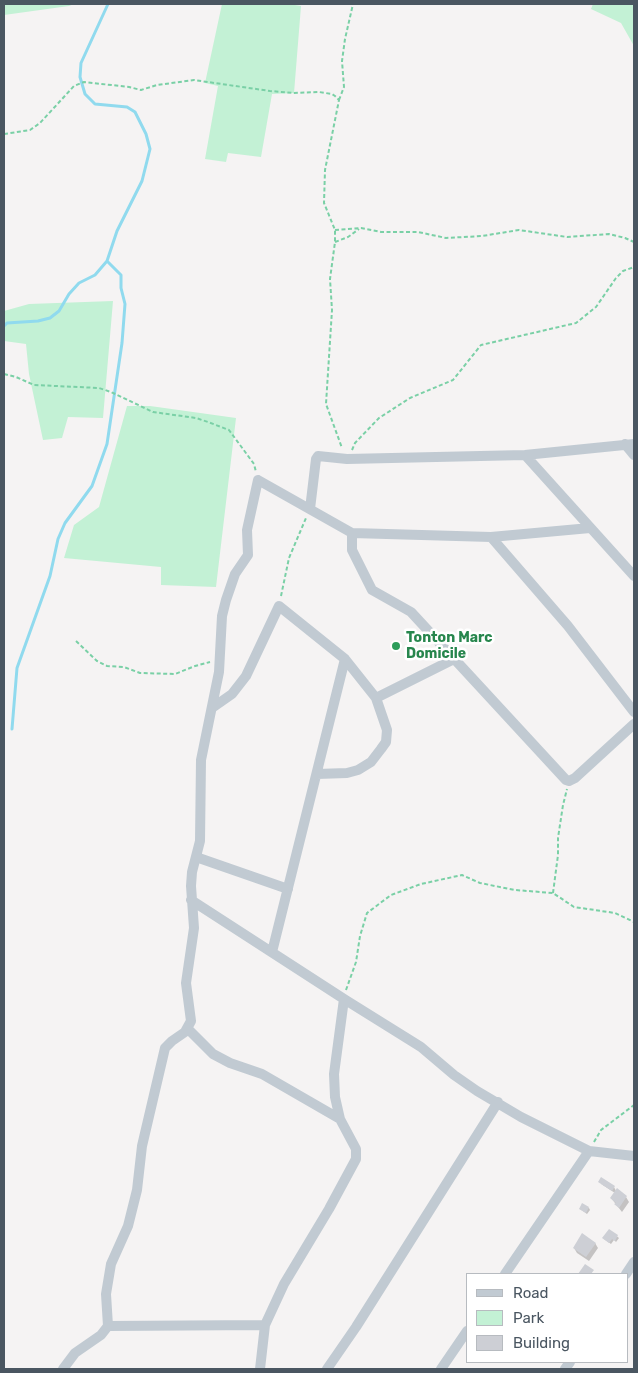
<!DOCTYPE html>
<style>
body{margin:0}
#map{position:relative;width:638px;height:1373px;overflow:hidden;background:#f5f3f3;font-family:Rubik,sans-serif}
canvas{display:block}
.frame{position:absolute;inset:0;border:5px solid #4a5661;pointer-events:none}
.legend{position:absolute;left:466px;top:1273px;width:162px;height:90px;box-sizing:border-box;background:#fff;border:1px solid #b7bbc0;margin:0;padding:6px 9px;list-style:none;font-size:15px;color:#4a5661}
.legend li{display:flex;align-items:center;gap:10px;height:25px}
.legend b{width:25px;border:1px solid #b7bbc0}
</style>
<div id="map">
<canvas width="638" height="1373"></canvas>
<div class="frame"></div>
<ul class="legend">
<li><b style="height:6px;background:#c1cad2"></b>Road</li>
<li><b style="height:14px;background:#c3f1d5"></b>Park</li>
<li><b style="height:14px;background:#cdcfd5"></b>Building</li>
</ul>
</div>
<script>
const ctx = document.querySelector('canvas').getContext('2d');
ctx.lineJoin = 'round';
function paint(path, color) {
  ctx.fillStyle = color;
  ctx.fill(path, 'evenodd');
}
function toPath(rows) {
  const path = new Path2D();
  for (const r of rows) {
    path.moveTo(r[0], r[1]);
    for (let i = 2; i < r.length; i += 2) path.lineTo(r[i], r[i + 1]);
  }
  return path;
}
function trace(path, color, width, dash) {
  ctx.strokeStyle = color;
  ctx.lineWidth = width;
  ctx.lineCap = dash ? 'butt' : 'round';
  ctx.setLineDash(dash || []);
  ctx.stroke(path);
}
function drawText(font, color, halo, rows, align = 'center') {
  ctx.font = font + ' Rubik,sans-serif';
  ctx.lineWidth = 5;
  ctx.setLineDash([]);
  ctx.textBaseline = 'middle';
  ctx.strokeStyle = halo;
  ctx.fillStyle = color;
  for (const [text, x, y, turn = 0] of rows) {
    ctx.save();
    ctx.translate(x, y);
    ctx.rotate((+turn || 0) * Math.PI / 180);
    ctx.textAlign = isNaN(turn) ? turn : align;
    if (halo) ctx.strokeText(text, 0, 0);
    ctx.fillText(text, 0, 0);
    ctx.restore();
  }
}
const green = toPath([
 [4,4,74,4,69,6,4,15],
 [222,4,289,4,301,6,294,93,272,94,261,157,228,153,226,162,205,159,218,86,205,83],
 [593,4,634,4,634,46,621,23,591,9],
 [113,301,103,418,68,417,62,438,43,440,29,374,26,344,4,341,4,311,29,304],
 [127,406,150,406,236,418,216,587,161,585,161,567,64,558,74,525,99,507]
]);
const shadow = toPath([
 [601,1184,614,1187,616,1191,626,1197,629,1202,622,1212,611,1198,615,1193],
 [589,1208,590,1210,587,1214,580,1209],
 [609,1230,619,1238,616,1242,614,1240,611,1244,604,1239],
 [595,1243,598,1248,589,1261,577,1253,574,1248]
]);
const stream = toPath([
 [4,326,7,323,38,321,50,318,59,311,69,294,79,283,95,275,107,261,117,231,142,181,150,149,146,134,135,112,127,107,95,104,85,94,80,77,81,63,108,4],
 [12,729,17,668,50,576,58,539,65,523,92,486,107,444,122,343,125,304,121,288,121,275,107,261]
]);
const building = toPath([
 [601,1177,615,1186,612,1191,598,1182],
 [617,1188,627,1196,619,1208,614,1204,616,1203,610,1198],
 [582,1203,589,1207,586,1213,579,1209],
 [609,1229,618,1235,615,1241,612,1239,609,1243,602,1238],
 [582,1233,596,1243,586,1257,573,1248],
 [585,1264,594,1270,591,1274,578,1274]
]);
const path = toPath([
 [339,100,344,87,342,61,345,39,353,4],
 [4,134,30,130,40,123,74,86,84,82,129,87,141,90,157,85,194,80,270,91,294,93,319,92,332,94,335,96,339,100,325,170,324,203,335,230,335,242,330,279,332,310,326,404,342,448],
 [335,230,361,228,381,232,418,232,446,238,482,236,519,230,567,237,609,234,625,238,634,242],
 [335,242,348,237,359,229],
 [4,374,16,377,34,385,99,388,111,392,153,412,196,418,208,422,229,430,254,464,256,472],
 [352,450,355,443,379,418,410,398,453,380,481,345,576,323,596,307,616,278,623,271,634,267],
 [281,596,289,558,306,518],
 [76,641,97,661,107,666,124,667,140,673,175,674,195,666,210,662],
 [553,893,558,855,558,838,563,805,567,789],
 [346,990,356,962,360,936,367,913,391,895,421,884,462,875,480,883,515,890,553,893,574,907,615,913,634,922],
 [594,1142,601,1130,634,1105]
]);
const minor = toPath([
 [625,444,634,455],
 [525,455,634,576],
 [310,509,316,459,318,456,347,459,525,455,634,444],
 [352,533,491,537,590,528],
 [491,537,568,626,634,712],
 [376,698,454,659],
 [212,708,232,694,246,676,279,606,345,659,376,698,387,730,386,742,381,749,371,762,358,770,347,773,317,774],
 [196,857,288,889],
 [191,900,344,999],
 [272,952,345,659],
 [188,1029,213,1054,230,1063,262,1074,340,1119],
 [505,1274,589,1151,634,1156],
 [626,1274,634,1262],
 [108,1326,265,1325],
 [63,1369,75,1353,101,1335,108,1326,106,1294,111,1264,128,1226,137,1190,142,1146,165,1048,172,1041,185,1032,191,1021,186,983,194,928,191,886,192,872,200,841,201,760,219,672,222,616,226,600,235,574,248,555,247,530,258,480,352,533,352,550,372,590,411,612,566,780,569,781,575,778,634,724],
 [260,1369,265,1325,284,1284,329,1209,356,1159,356,1149,340,1119,335,1097,334,1074,344,999,421,1047,454,1075,477,1091,521,1117,589,1151],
 [327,1369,356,1327,498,1102],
 [441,1369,467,1331],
 [565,1369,570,1362]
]);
const markers = [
 [396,646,5,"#2e9e5b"]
];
const leisureNames = [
 ["Tonton Marc",406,638],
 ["Domicile",406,654]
];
paint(green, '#c3f1d5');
paint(shadow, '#0003');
trace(stream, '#90daee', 3);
paint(building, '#cdcfd5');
trace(path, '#7ad0a6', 2, [4, 2.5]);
trace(minor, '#c1cad2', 10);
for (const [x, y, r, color] of markers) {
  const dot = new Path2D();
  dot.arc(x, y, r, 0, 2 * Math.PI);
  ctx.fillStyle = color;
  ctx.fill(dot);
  trace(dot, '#fff', 2);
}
drawText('bold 14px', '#27864d', '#fff', leisureNames, 'left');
</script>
